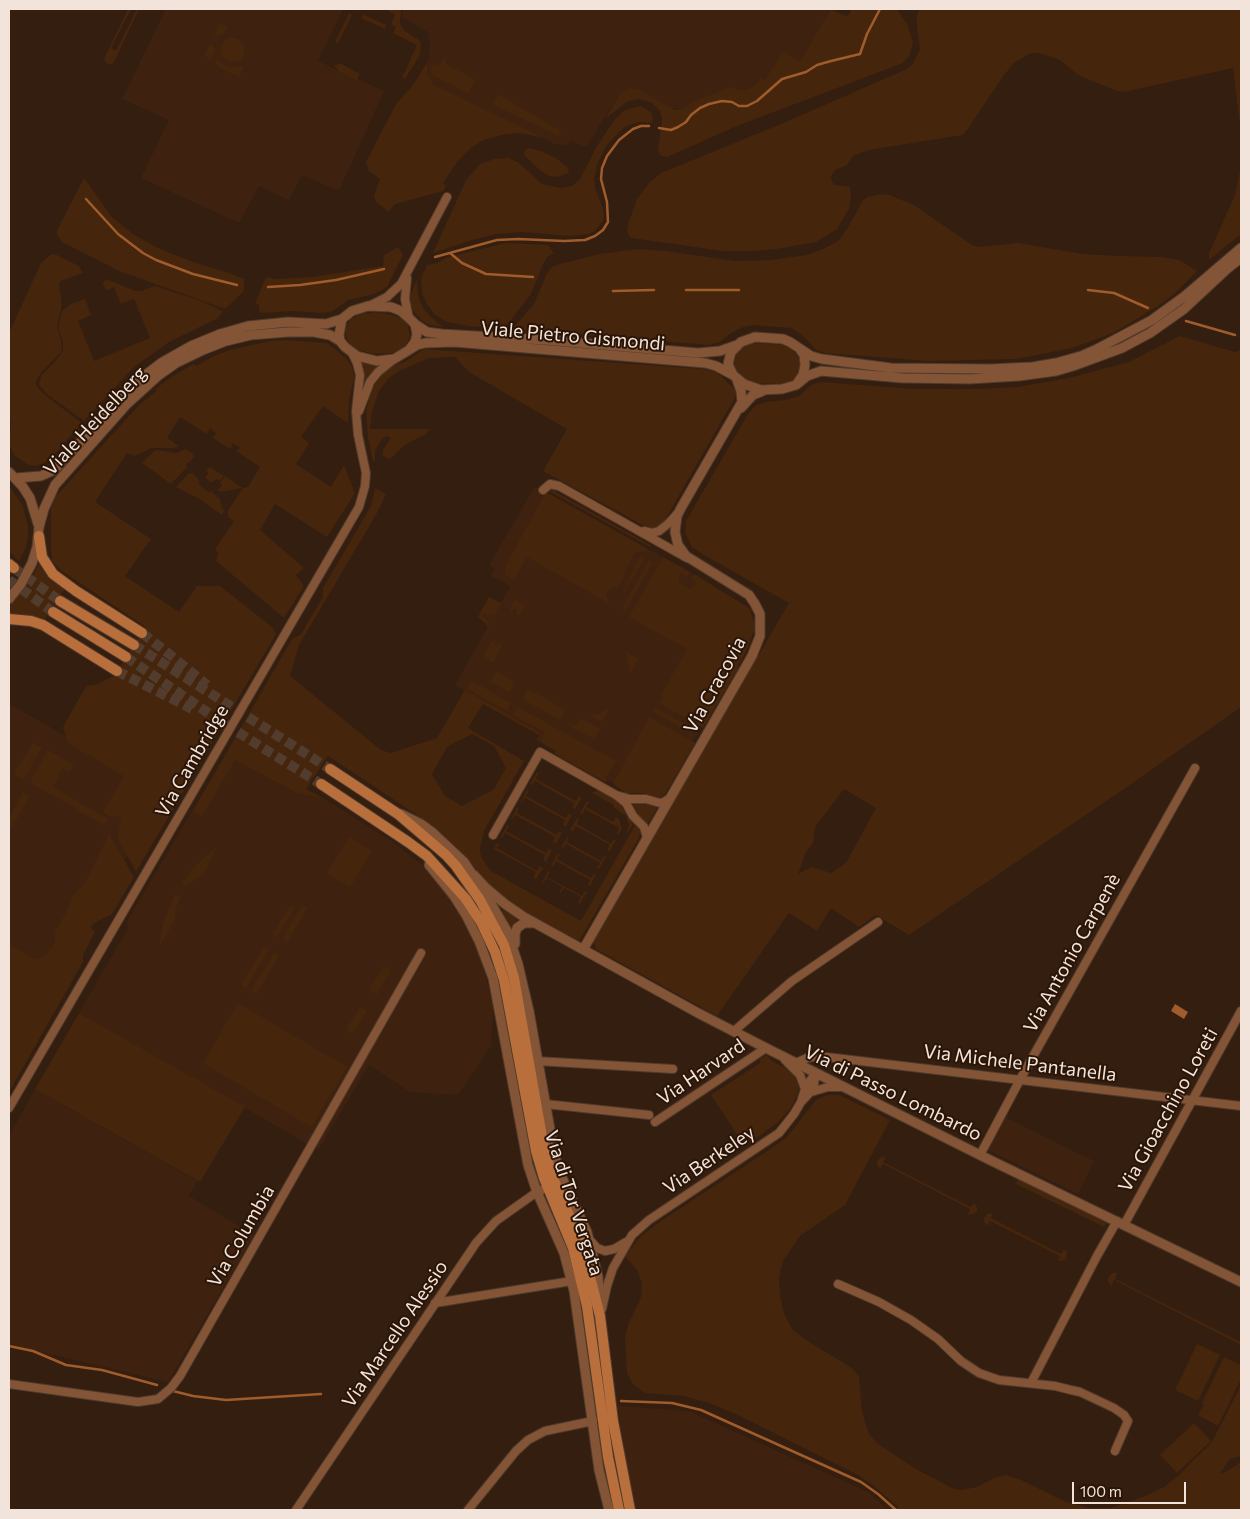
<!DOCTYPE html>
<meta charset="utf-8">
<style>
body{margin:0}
#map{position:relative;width:1250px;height:1519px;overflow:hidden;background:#341e10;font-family:Commissioner,sans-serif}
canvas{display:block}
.frame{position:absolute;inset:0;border:10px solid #f3e4db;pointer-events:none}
.scale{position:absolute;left:1072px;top:1482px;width:114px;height:22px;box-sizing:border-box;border:2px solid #f3e4db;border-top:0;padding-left:6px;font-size:15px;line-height:18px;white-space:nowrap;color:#f3e4db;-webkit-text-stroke:4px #2a1507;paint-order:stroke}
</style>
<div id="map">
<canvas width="1250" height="1519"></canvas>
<div class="frame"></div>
<div class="scale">100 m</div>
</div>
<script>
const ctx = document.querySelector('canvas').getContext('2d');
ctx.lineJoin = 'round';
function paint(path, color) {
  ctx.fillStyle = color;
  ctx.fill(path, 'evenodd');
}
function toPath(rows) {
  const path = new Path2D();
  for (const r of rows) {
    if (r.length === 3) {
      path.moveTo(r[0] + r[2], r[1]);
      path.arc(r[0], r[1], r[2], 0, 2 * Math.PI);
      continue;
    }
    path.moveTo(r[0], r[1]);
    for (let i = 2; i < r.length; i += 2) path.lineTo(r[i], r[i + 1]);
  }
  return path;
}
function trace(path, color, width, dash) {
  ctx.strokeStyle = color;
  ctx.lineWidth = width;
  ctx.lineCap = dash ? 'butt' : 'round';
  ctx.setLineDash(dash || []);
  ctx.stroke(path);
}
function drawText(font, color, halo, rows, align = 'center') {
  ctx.font = font + ' Commissioner,sans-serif';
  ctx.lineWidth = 4;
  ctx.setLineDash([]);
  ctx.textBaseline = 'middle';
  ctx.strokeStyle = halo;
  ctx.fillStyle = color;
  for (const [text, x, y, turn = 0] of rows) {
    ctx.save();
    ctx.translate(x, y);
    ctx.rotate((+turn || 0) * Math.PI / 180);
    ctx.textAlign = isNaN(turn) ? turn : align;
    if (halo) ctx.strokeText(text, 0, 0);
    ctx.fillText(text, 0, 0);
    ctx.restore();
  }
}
const built = toPath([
 [166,9,343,9,318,61,384,91,339,191,302,175,289,200,259,186,239,223,141,178,169,120,122,99],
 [403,9,831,9,800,63,764,81,761,79,756,85,748,89,694,101,682,109,671,108,638,89,620,93,586,147,571,141,566,145,555,144,431,84,427,73,430,46,429,33,402,17],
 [535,486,714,586,749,608,754,621,754,630,748,647,670,781,624,789,536,740,539,735,463,692,464,690,455,685,488,626,478,617,489,597,501,603,510,586,491,576,495,568,489,565],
 [9,704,166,792,93,913,9,1061],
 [226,754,297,794,325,799,396,844,422,865,446,891,464,921,478,952,485,971,493,1007,491,1046,458,1095,410,1092,369,1065,319,1149,306,1143,79,1013,128,928,127,921],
 [35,1089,197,1181,189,1196,254,1235,168,1382,9,1344,9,1136],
 [1003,1116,1094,1161,1078,1194,986,1149],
 [618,1406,689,1411,868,1492,888,1510,636,1510,626,1465]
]);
const green = toPath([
 [128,9,131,9,111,48,116,51,137,9,139,9,114,62,110,65,107,64,104,59],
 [386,9,401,9,400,21,401,26,405,31,419,40,421,43,420,55,405,79,402,78,417,45,393,33,396,27,391,24,395,15],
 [831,9,847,17,852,9,897,9,908,26,913,43,909,56,903,63,737,126,667,157,661,156,658,151,662,119,660,111,652,103,639,99,627,102,605,119,620,93,630,88,638,89,666,105,676,110,682,109,694,101,731,87,739,90,748,89,756,85,761,78,765,80,783,53,800,62],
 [919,9,1241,9,1241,134,1233,68,1124,92,1117,91,1078,75,1060,60,1039,53,1031,53,1014,63,1004,75,967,130,962,135,869,150,853,156,847,165,835,170,831,176,832,182,835,185,850,187,851,196,849,209,837,229,816,242,777,249,755,251,723,251,632,238,629,236,627,231,628,224,637,199,649,183,661,173,781,124,907,69,913,64,920,49,917,28,917,17],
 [349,13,352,15,338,43,335,42],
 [363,14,386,25,385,29,361,18],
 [219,24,228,26,224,33,219,36,214,35],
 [233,50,12],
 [210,44,214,47,215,49,211,60,204,56],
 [445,57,447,58,445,63,475,80,469,93,433,76,431,70,433,63,439,66],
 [218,60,223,64,229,67,244,66,239,77,220,68,215,62],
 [428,61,427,73,432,82,432,84,544,138,520,133,501,135,484,140,472,147,457,162,443,183,446,186,443,191,395,204,389,212,376,202,374,196,380,179,369,171,366,162,396,104,413,85],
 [340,63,360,74,357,80,338,71,338,69,334,66],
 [498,94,561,131,559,136,493,105],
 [640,106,645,108,651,113,653,118,652,123,639,122,627,126,621,130,606,146,597,165,594,179,595,188,603,208,604,215,603,221,595,231,589,234,570,236,522,232,497,234,472,240,433,253,466,180,480,164,494,159,509,158,519,163,542,184,561,188,572,186,580,179,597,146,615,119,625,110],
 [528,148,541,151,556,158,567,167,569,171,568,173,558,177,549,176,542,172,524,155,524,151],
 [1241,166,1241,234,1209,260,1209,253,1235,195],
 [84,178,112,217,133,234,160,249,193,262,232,274,244,279,244,291,225,309,119,271,62,242,57,235,57,230],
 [881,194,889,195,914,205,972,245,980,247,1018,243,1082,254,1118,256,1161,257,1180,260,1197,271,1174,294,1158,306,1113,333,1072,348,1016,359,928,361,825,353,815,349,802,335,791,328,755,325,743,327,731,333,720,342,709,345,512,329,534,304,547,273,552,267,556,265,600,254,638,249,667,251,734,261,770,260,807,255,825,248,838,241,847,229,863,200,867,197],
 [506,243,548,245,554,254,549,255,544,262,531,294,510,321,502,329,469,326,447,322,434,314,427,304,422,293,421,278,427,265,437,263,448,257],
 [398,247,403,255,387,287,374,294,348,300,333,311,323,313,293,311,263,313,259,311,259,305,255,303,266,277,277,279,312,277,383,266,384,255],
 [51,254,57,255,79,266,83,273,61,281,59,283,62,305,57,326,62,344,61,352,40,374,35,383,38,388,45,395,82,423,54,455,44,463,36,466,28,465,14,455,9,444,11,424,9,413,9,333,41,263],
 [107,279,135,291,141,291,155,286,201,301,223,311,218,318,169,342,134,367,84,421,48,395,39,385,41,376,58,358,63,350,63,342,58,327,62,311,71,304,85,299,91,315,78,321,94,361,150,338,134,299,121,304,114,287,106,291,103,284,104,281],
 [417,279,418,296,423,308,432,318,444,327,429,325,421,320,414,312,411,305,410,296],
 [377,312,393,315,402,319,408,325,410,337,404,348,391,353,374,354,359,350,349,343,346,336,345,330,350,320,361,314],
 [1180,336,1235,352,1241,350,1241,707,1121,791,909,935,876,915,859,927,831,908,817,931,789,913,717,1016,596,949,593,940,594,937,789,603,704,555,692,547,685,532,686,521,748,414,756,405,766,402,786,400,799,396,811,385,821,382,914,389,973,389,1017,387,1069,378,1129,362],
 [844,789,876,808,846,863,831,873,812,867,798,874,806,852,813,843,815,827],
 [287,340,327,343,346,358,353,369,354,378,349,400,348,423,323,406,301,437,309,443,296,464,331,487,344,465,355,493,327,537,275,504,260,530,304,568,296,575,304,586,284,618,216,561,218,554,215,549,234,521,229,518,227,512,243,488,220,492,218,490,222,485,220,483,225,476,243,488,248,487,260,467,236,451,240,448,233,443,230,449,213,438,216,433,210,428,207,434,180,417,167,438,179,446,174,448,152,448,134,456,127,453,95,502,151,539,125,576,179,612,197,586,220,586,272,627,275,632,276,634,136,872,118,838,121,817,109,816,103,812,124,776,68,743,63,727,86,686,95,685,114,676,146,627,62,571,52,561,51,545,51,509,53,502,57,495,140,404,157,391,155,389,173,376,193,364,196,366,214,356,230,350,270,341],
 [758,343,782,345,791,348,799,359,800,364,797,376,792,381,785,384,752,383,746,381,740,377,735,369,734,362,736,354,742,348,749,344],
 [424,349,703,369,716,372,720,375,735,390,736,396,665,520,662,525,650,529,543,471,567,429,469,372,455,357,429,358,399,371,388,379,379,391,372,412,370,429,430,429,426,434,406,444,390,459,383,456,383,450,391,438,387,436,383,438,378,445,375,451,375,460,373,462,368,437,366,411,372,388,382,375,393,366,406,361],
 [359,361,368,364,382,365,363,391,361,390,363,370],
 [185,449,192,453,194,457,189,463,188,462,186,465,187,467,171,484,142,463,154,451,157,450,177,453],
 [210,467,224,476,219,481,217,479,211,483,205,477,209,473,206,471],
 [193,473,200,481,198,483,209,493,211,491,220,499,222,509,225,510,222,515,201,500,176,487,188,474],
 [9,486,23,506,28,526,28,537,26,547,19,561,9,551],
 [375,488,386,494,377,513,299,645,290,676,381,750,391,753,437,738,465,690,540,733,539,735,483,704,468,728,524,761,484,831,480,849,481,857,491,871,581,921,635,825,640,831,639,838,579,941,517,908,494,891,454,845,432,825,328,756,306,789,325,799,298,794,235,760,202,816,193,811,292,639,301,634,323,597,323,588,371,506],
 [472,734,494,746,506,768,494,789,462,806,445,796,432,774,447,747],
 [552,490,650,545,650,547,549,491],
 [546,492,648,549,647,551,638,551,634,554,618,588,612,587,608,590,606,596,610,604,527,557,514,580,505,574,505,567],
 [641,556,645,557,621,597,638,559],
 [663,557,690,572,687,577,680,573,679,583,690,589,697,583,691,579,694,574,749,608,754,621,754,630,748,647,738,666,739,667,703,728,659,703,663,697,661,695,687,649,629,617],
 [649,560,653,562,625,611,622,609],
 [40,562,47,575,65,588,44,621,34,616,9,614,9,607,29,583],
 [489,597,501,603,494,616,484,613,482,616,490,623,488,626,478,617],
 [514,599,525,606,519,615,516,614,517,610,514,608,512,612,510,610],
 [494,640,496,641,494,645,497,646,499,643,502,646,493,663,483,657,492,641],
 [624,651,638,659,630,674,628,660],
 [496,671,515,682,509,692,490,682],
 [471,682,474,682,511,703,507,711,467,689],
 [528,689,566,710,560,720,522,699],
 [518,707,616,761,605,778,608,780,605,782,555,754,556,751,540,742,545,732,513,715],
 [655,708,693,729,691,733,653,711],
 [609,709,602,722,588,715,598,714],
 [649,717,695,743,665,794,659,798,643,793,626,793,613,784],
 [580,718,600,729,594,739,569,726,570,724,575,726],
 [33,742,42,748,23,780,14,774],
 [48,750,74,765,70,772,63,768,53,787,108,819,104,826,77,810,76,808,29,783,32,783,31,780],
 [537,772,538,773,536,779,576,801,579,796,582,798,575,809,572,808,574,803,535,781,532,785,530,784],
 [599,789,615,798,614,800,620,804,633,824,626,836,629,825,626,816,613,807,614,805,592,793],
 [527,790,529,791,526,796,566,818,569,813,572,815,566,826,563,825,565,820,525,798,522,802,521,801],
 [23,792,30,796,9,832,9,817],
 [587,801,589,802,586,807,613,822,616,817,619,819,622,828,619,834,617,833,619,828,585,809,582,814,580,813],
 [637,801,649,803,657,808,648,823,643,821,636,815,632,807],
 [517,807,519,808,517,813,557,835,559,831,562,833,556,844,553,842,555,837,515,815,512,820,511,819],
 [577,818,579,819,577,824,611,844,614,839,616,840,609,852,607,850,610,845,576,826,573,831,570,830],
 [507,825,509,826,506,831,546,853,549,849,552,850,546,862,543,860,545,855,505,833,502,838,501,837],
 [109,834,134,877,112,914,93,924,91,928,95,932,83,955,83,962,9,1092,9,945,35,959,47,954,55,941,55,932,68,909,72,897,85,883],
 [568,836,569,837,567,842,601,861,604,856,606,857,599,869,597,868,600,863,566,844,563,848,561,847],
 [349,837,372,851,350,887,327,873],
 [497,843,499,844,497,848,537,871,540,866,543,868,536,879,533,878,536,872,494,849],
 [216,847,213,856,204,873,186,886,181,883,197,864],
 [558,853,560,854,557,859,591,878,594,874,596,875,590,886,588,885,590,880,556,861,553,866,551,865],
 [548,871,550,872,547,877,582,896,585,891,587,892,580,904,578,902,581,897,564,888,561,893,559,892,562,887,547,878,543,883,542,883],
 [175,894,181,896,176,908,175,921,159,946,163,924],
 [289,907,295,907,277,937,272,934],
 [301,907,308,907,287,942,282,939],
 [503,909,518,918,512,928,509,929,501,912],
 [264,947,269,950,246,988,241,985],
 [274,953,279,956,256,994,251,991],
 [384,966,391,970,377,995,369,990],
 [238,1003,347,1067,311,1127,203,1063],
 [360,1007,367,1011,353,1034,346,1030],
 [79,1013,245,1107,200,1182,35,1089],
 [767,1055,772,1061,795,1073,799,1083,798,1093,790,1109,777,1123,745,1146,711,1095,760,1063,760,1059],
 [827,1095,839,1095,890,1120,845,1205,800,1236,783,1261,779,1278,780,1294,784,1314,793,1330,806,1340,852,1368,859,1377,862,1412,869,1434,878,1444,916,1469,954,1489,962,1490,977,1487,994,1478,1006,1475,1021,1480,1066,1502,1090,1508,1111,1508,1145,1496,1164,1487,1179,1475,1212,1442,1241,1385,1241,1456,1230,1459,1221,1472,1222,1474,1241,1462,1241,1510,896,1510,898,1507,874,1486,858,1475,738,1415,709,1403,684,1396,645,1393,633,1384,627,1373,625,1339,628,1325,641,1297,642,1283,637,1270,625,1256,642,1235,661,1221,769,1150,787,1137,816,1100],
 [886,1157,883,1162,971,1207,974,1203,977,1207,977,1211,974,1214,968,1214,970,1209,883,1164,880,1169,877,1165,877,1161,880,1158],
 [1010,1174,1107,1223,1104,1227,1016,1184,1018,1179],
 [993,1213,991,1218,1061,1254,1064,1249,1067,1252,1066,1259,1062,1261,1058,1261,1060,1256,990,1221,987,1226,984,1222,984,1218,987,1214],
 [1112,1273,1117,1273,1115,1279,1241,1342,1241,1345,1114,1280,1111,1286,1108,1282,1108,1278],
 [1197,1344,1220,1355,1198,1401,1175,1390],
 [1224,1357,1241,1365,1241,1379,1218,1426,1198,1415,1204,1404,1202,1403],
 [1194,1423,1211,1441,1177,1473,1160,1455]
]);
const water = toPath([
 [1175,1004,1188,1012,1184,1019,1171,1011]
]);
const stream = toPath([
 [659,128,671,130,678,127,686,122,691,115,700,108,709,104,722,101,732,102,739,106,747,106,757,101,782,79,806,72,817,65,831,61,860,54,867,34,880,9],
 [86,199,118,234,143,253,156,260,193,274,237,285],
 [450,253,462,263,486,274,533,277],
 [435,257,497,240,518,239,564,241,585,240,595,236,603,230,608,222,607,202,601,179,602,168,607,156,619,140,633,129,641,126,649,126],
 [268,287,300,285,336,280,384,269],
 [686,290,739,290],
 [1088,290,1114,293,1148,308],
 [613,291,654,290],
 [1186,321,1235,335],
 [9,1346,33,1351,66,1365,102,1370,157,1385],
 [173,1391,193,1396,226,1400,321,1394],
 [621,1401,672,1403,701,1410,861,1482,878,1494,896,1510]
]);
const secondaryTunnel = toPath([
 [14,568,60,601],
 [9,580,53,612],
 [142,633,169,654,207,685],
 [134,645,330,769],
 [126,657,223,723,321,784],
 [117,671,192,709]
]);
const minor = toPath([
 [407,278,405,299,409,318],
 [369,306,387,297,401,284,447,197],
 [359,411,370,382,378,372,394,359],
 [543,490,550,484,559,486,687,558],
 [644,531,652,533,659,531,669,523,677,514],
 [493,835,540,752,616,795],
 [647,838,644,827,633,816,626,803,616,795,630,799,646,799,660,803,664,802,670,798],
 [734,1031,792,981,878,922],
 [785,1060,800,1075,805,1089],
 [537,1061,673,1069],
 [796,1063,807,1058,818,1056,1241,1106],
 [811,1092,828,1087,844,1087],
 [802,1101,813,1089,816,1073],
 [545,1104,649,1115],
 [9,1108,359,507,365,486,366,473,358,435,356,411,360,375,357,363,352,353],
 [655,1122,766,1048],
 [980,1155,1022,1076,1195,768],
 [1124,1225,1241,1011],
 [589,1239,597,1248,605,1251,614,1249,626,1242],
 [838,1284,879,1302,911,1320,938,1339,961,1361,979,1373,999,1380,1055,1386,1071,1390,1080,1392,1114,1408,1124,1415,1128,1421,1115,1451],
 [435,1303,572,1281],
 [602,1309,607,1286,613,1268,632,1235,649,1220,779,1133,794,1114,801,1102,806,1086,816,1073],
 [1031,1383,1097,1256,1117,1221],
 [9,1384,138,1402,158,1399,171,1388,180,1376,421,953],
 [296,1510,476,1243,496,1221,534,1194,552,1185],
 [468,1510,516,1451,528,1440,545,1431,593,1421]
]);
const tertiary = toPath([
 [368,306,391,307,401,311,409,318,415,324,417,334,415,342,409,350,394,359,377,361,357,356,345,347,340,341,339,335,342,319,352,311,368,306],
 [415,324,427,332,442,334,545,340,698,353,720,351,737,345],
 [755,337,783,339,790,342,799,348,804,355,805,365,803,375,796,385,782,389,761,390,744,384,733,375,728,364,731,352,741,342,755,337],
 [799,348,811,356,822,359,891,368,990,369,1032,367,1056,363,1081,356,1097,349,1152,320,1185,296,1241,248],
 [409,350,417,345,425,343,454,342,705,363,716,366,733,375],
 [796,385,807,376,821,371,902,378,970,379,1019,376,1056,371,1073,366,1122,348,1150,333,1184,309,1227,269,1241,258],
 [741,408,753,395,763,391],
 [9,472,23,487,30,498,38,524],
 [16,478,41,476,54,470,140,379,161,363,191,346,220,334,248,326,288,322,326,324,342,319],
 [9,599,21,584,32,563,37,547,39,527,44,509,55,485,126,405,159,375,176,363,203,350,226,341,251,335,288,332,314,332,330,335,340,341],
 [401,814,421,824,432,832,464,862,486,895,507,931,518,964,529,1011,555,1157,563,1180,587,1232,598,1277,600,1303],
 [429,865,454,896,466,915,479,941,493,978,528,1165,537,1192,564,1253,574,1291,599,1470,609,1510],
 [474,875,486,888,505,904,524,917,698,1013,766,1048,990,1160,1241,1282],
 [515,944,515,934,517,928,524,923,535,923],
 [584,948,752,656,760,636,760,614,755,604,749,595,686,556,678,545,675,532,677,516,681,508,742,402,741,391,737,380]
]);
const secondary = toPath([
 [39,536,42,557,53,574,76,591,142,633],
 [9,564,14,568],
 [60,601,134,645],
 [53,612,126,657],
 [9,619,31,621,43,625,117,671],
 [330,769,398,814,446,855,456,866,480,900,504,945,514,978,545,1153,555,1183,582,1245,600,1316,613,1421,630,1510],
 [321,784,408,842,427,856,466,899,481,922,495,952,504,980,536,1151,544,1178,573,1248,587,1306,608,1457,619,1510]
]);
const streetNames = [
 ["Viale Pietro Gismondi",573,336,5],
 ["Viale Heidelberg",95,421,-47],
 ["Via Cracovia",715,685,-61],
 ["Via Cambridge",192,761,-60],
 ["Via Antonio Carpenè",1072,953,-61],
 ["Via Michele Pantanella",1020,1063,7],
 ["Via Harvard",701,1072,-34],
 ["Via di Passo Lombardo",893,1093,26],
 ["Via Gioacchino Loreti",1168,1110,-61],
 ["Via Berkeley",709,1160,-34],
 ["Via di Tor Vergata",574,1203,72],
 ["Via Columbia",241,1236,-60],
 ["Via Marcello Alessio",395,1334,-56]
];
paint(built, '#3e220f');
paint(green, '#46250d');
paint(water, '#a05c2b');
trace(stream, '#a05c2b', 2.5);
trace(secondaryTunnel, '#513c2e', 10, [10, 5]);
trace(minor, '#4f3a2c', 10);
trace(tertiary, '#4f3a2c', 11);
trace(secondary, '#4f3a2c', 12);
trace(minor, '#835536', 8);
trace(tertiary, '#835536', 9);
trace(secondary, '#b96f3c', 10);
drawText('19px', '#f3e4db', '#2a1507', streetNames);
</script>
